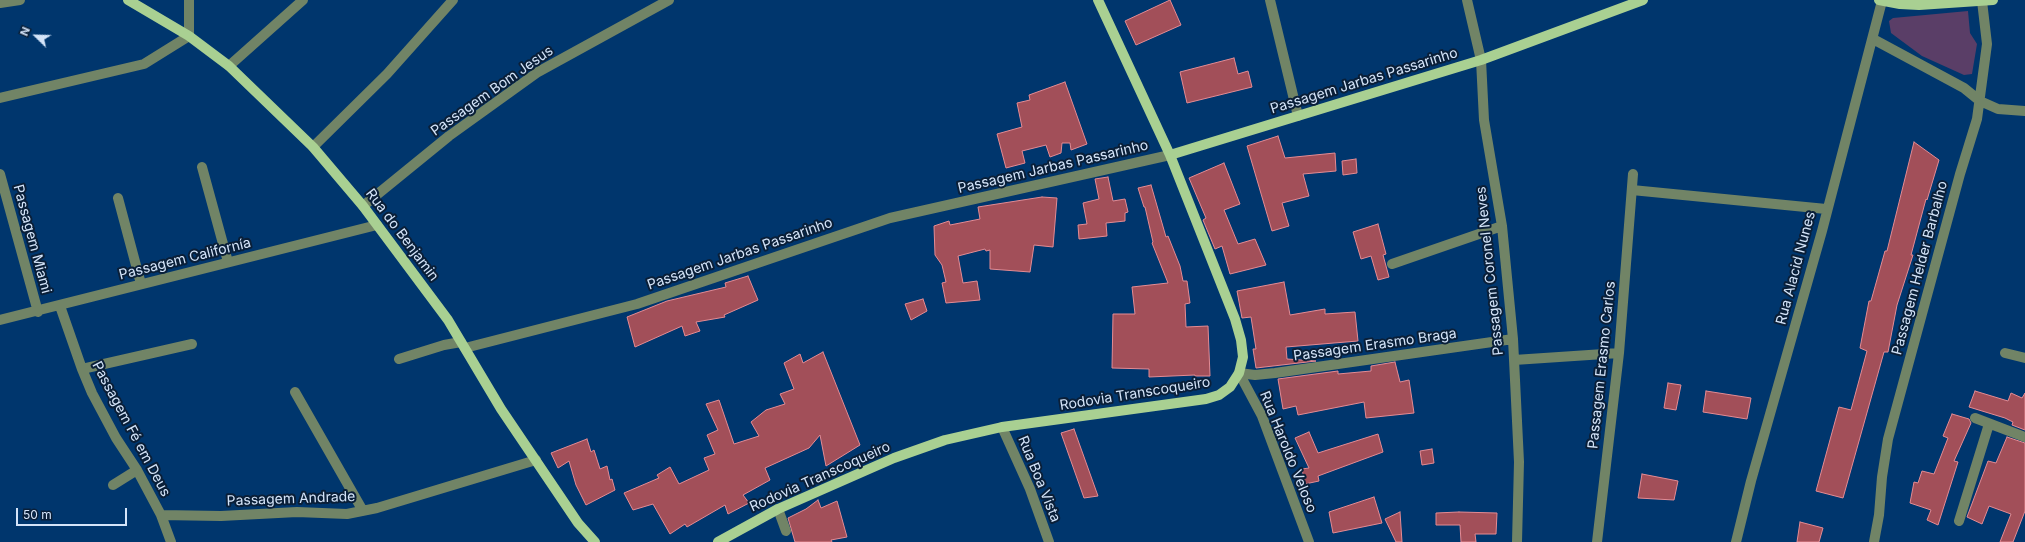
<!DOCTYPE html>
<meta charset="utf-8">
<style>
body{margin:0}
#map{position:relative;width:2025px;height:542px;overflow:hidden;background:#00366d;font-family:Inter,sans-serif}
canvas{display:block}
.north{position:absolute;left:16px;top:16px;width:40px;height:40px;-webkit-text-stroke:3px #0a1f38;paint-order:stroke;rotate:293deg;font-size:11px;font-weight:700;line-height:16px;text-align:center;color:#d4e4f9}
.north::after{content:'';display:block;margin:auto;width:14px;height:18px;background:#d4e4f9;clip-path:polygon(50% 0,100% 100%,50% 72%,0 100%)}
.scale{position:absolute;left:16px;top:508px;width:111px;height:18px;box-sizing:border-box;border:2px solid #d4e4f9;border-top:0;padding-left:5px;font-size:12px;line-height:14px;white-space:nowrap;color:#d4e4f9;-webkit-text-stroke:3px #0a1f38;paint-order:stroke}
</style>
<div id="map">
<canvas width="2025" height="542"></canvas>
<div class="north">N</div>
<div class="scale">50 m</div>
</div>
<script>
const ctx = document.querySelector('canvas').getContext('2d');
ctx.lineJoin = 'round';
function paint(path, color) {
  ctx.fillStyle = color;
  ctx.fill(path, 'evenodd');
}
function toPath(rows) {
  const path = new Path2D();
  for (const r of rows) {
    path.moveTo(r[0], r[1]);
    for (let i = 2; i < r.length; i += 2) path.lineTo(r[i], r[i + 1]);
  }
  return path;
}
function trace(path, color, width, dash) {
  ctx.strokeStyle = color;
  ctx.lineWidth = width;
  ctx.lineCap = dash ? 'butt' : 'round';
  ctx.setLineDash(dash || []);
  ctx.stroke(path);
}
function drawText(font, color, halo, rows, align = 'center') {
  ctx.font = font + ' Inter,sans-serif';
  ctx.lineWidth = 4;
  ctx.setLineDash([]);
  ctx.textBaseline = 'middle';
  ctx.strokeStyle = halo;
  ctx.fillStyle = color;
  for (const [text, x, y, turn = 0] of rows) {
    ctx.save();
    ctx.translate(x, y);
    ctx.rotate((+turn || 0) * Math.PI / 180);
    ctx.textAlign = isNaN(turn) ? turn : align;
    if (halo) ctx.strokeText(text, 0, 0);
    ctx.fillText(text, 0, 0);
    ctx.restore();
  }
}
const green = toPath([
 [1968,11,1970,33,1977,44,1972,74,1964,75,1922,56,1891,33,1889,21,1893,18]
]);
const building = toPath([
 [1170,0,1181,25,1136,45,1125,21,1170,0],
 [1234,58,1238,74,1248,71,1252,87,1187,103,1180,72,1234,58],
 [1065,82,1087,144,1071,150,1070,143,1062,143,1061,153,1050,157,1046,145,1022,151,1025,163,1006,168,997,134,1022,127,1017,103,1030,100,1029,95,1065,82],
 [1278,136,1285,158,1335,153,1336,171,1303,174,1309,196,1282,203,1289,226,1272,231,1247,146,1278,136],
 [1914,142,1939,160,1927,200,1926,199,1911,255,1913,255,1897,305,1888,352,1884,352,1843,498,1816,491,1839,407,1851,410,1867,351,1860,348,1869,301,1871,301,1885,251,1887,251,1914,142],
 [1356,159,1357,173,1343,175,1342,161,1356,159],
 [1224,163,1240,204,1224,210,1238,244,1255,239,1266,265,1230,274,1222,246,1215,249,1203,220,1206,218,1189,178,1224,163],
 [1108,177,1113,201,1125,199,1128,212,1125,213,1125,221,1106,223,1107,236,1079,239,1078,225,1087,224,1083,203,1099,199,1095,179,1108,177],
 [1151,185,1166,237,1168,236,1180,266,1183,281,1187,281,1190,303,1185,304,1186,327,1208,326,1210,376,1195,376,1195,375,1149,377,1149,369,1112,368,1113,314,1135,314,1132,287,1168,283,1152,243,1153,242,1145,207,1144,207,1138,188,1151,185],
 [1042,197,1057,198,1053,247,1034,245,1030,272,990,269,990,250,986,251,985,249,958,256,963,283,977,281,980,300,946,303,942,283,946,282,942,265,935,255,934,226,949,221,950,225,980,219,978,207,1042,197],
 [1378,224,1386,254,1383,255,1389,277,1378,280,1371,256,1361,259,1353,232,1378,224],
 [748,276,758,300,724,315,725,317,696,322,700,331,685,336,682,326,635,347,627,317,667,301,726,287,725,283,748,276],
 [1284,282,1290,315,1325,309,1325,314,1355,312,1358,341,1286,347,1287,359,1316,361,1256,368,1253,349,1256,349,1251,317,1242,318,1237,291,1284,282],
 [923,299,927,311,911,320,905,304,923,299],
 [823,352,860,445,826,466,820,435,809,448,765,468,770,480,743,495,749,503,728,514,725,505,687,527,685,524,670,534,653,504,633,510,624,493,659,478,657,475,670,467,679,484,709,470,704,458,715,454,707,435,718,430,706,404,719,400,734,444,759,436,751,422,766,410,785,404,780,394,794,389,784,363,800,354,803,363,823,352],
 [1395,362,1400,382,1409,380,1414,413,1366,418,1364,402,1298,415,1296,406,1283,409,1278,379,1338,371,1338,374,1371,371,1371,366,1395,362],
 [1668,383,1681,385,1676,410,1664,408,1668,383],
 [1706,391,1751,398,1747,419,1703,412,1706,391],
 [1975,391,2008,401,2011,393,2022,398,2025,393,2025,430,2012,425,2013,422,2005,418,1969,407,1975,391],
 [1952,414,1969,419,1971,423,1954,461,1958,462,1938,525,1927,520,1931,510,1910,503,1914,482,1918,483,1922,471,1934,474,1948,438,1943,436,1952,414],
 [1074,429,1098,496,1084,498,1061,433,1074,429],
 [1309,432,1318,453,1378,434,1383,452,1318,476,1319,481,1305,484,1302,469,1309,468,1295,438,1309,432],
 [2007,437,2025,443,2025,511,2013,542,2000,542,2011,514,1989,506,1982,524,1967,517,1988,461,1996,463,2007,437],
 [587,439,591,452,594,450,600,469,607,466,610,480,612,479,615,490,586,505,576,485,569,461,558,468,551,453,587,439],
 [1432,449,1434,463,1422,465,1420,451,1432,449],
 [1642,474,1678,481,1674,500,1638,498,1642,474],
 [1374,497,1382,523,1333,533,1329,512,1374,497],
 [818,500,821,508,837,501,847,537,831,540,832,542,795,542,788,518,806,509,818,500],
 [1400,512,1402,542,1396,542,1385,519,1400,512],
 [1459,512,1497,513,1496,534,1475,534,1476,542,1461,542,1460,525,1436,525,1436,513,1459,512],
 [1800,522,1823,528,1819,542,1797,542,1800,522]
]);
const minor = toPath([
 [1270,0,1298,116],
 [1467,0,1481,60,1484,120,1502,226,1513,339,1519,462,1517,542],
 [0,3,20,0],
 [1873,39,1964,88,1980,101,1998,109,2025,111],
 [229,66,303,0],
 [0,98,144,64,189,36,189,0],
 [313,147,387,74,453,0],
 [202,167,228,262],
 [0,174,38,312],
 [1632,190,1826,209],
 [118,198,141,284],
 [363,206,449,136,538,72,669,0],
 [1392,264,1502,226],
 [60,306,82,369,92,393,116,438,137,470,161,515,171,542],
 [0,320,377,225],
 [465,348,637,304,890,218,1170,155],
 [2005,353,2025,358],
 [399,359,444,345,461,342],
 [1514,360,1619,353],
 [82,369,192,344],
 [1239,373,1255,375,1275,373,1513,339],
 [1239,373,1262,416,1309,542],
 [295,392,363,511],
 [1975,418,2025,437],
 [1002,427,1030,489,1049,542],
 [113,485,137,470],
 [778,509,786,531],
 [161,515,221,516,297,512,347,514,377,508,536,460],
 [1959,521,1989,424],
 [1597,542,1619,353,1633,174],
 [1736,542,1751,481,1822,231,1882,1],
 [1874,542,1879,515,1882,477,1888,439,1960,174,1977,119,1987,44,1982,1]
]);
const major = toPath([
 [128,0,189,36,229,66,313,147,363,206,448,320,501,409,578,523,595,542],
 [1879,0,1900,4,1919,5,1993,0],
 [1170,155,1481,60,1643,0],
 [718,542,778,509,894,458,945,440,1002,427,1206,399,1219,395,1230,387,1239,373,1243,357,1241,340,1235,319,1170,155,1098,0]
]);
const streetNames = [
 ["Passagem Jarbas Passarinho",1364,81,-17],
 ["Passagem Bom Jesus",492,91,-35],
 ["Passagem Jarbas Passarinho",1053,167,-13],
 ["Rua do Benjamin",402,235,53],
 ["Passagem Miami",32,239,75],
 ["Passagem Jarbas Passarinho",740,254,-19],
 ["Passagem Californía",185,259,-14],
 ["Rua Alacid Nunes",1796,268,-75],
 ["Passagem Helder Barbalho",1920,268,-75],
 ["Passagem Coronel Neves",1490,271,-96],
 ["Passagem Erasmo Braga",1375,345,-8],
 ["Passagem Erasmo Carlos",1602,365,-84],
 ["Rodovia Transcoqueiro",1135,394,-9],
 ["Passagem Fé em Deus",131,429,62],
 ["Rua Haroldo Veloso",1288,452,68],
 ["Rodovia Transcoqueiro",820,477,-24],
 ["Rua Boa Vista",1039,479,68],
 ["Passagem Andrade",291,499,-2]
];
paint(green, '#5a3e67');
paint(building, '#a24f59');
trace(building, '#e48b93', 1);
trace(minor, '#718466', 10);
trace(major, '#a9d092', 10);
drawText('14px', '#d4e4f9', '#0a1f38', streetNames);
</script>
